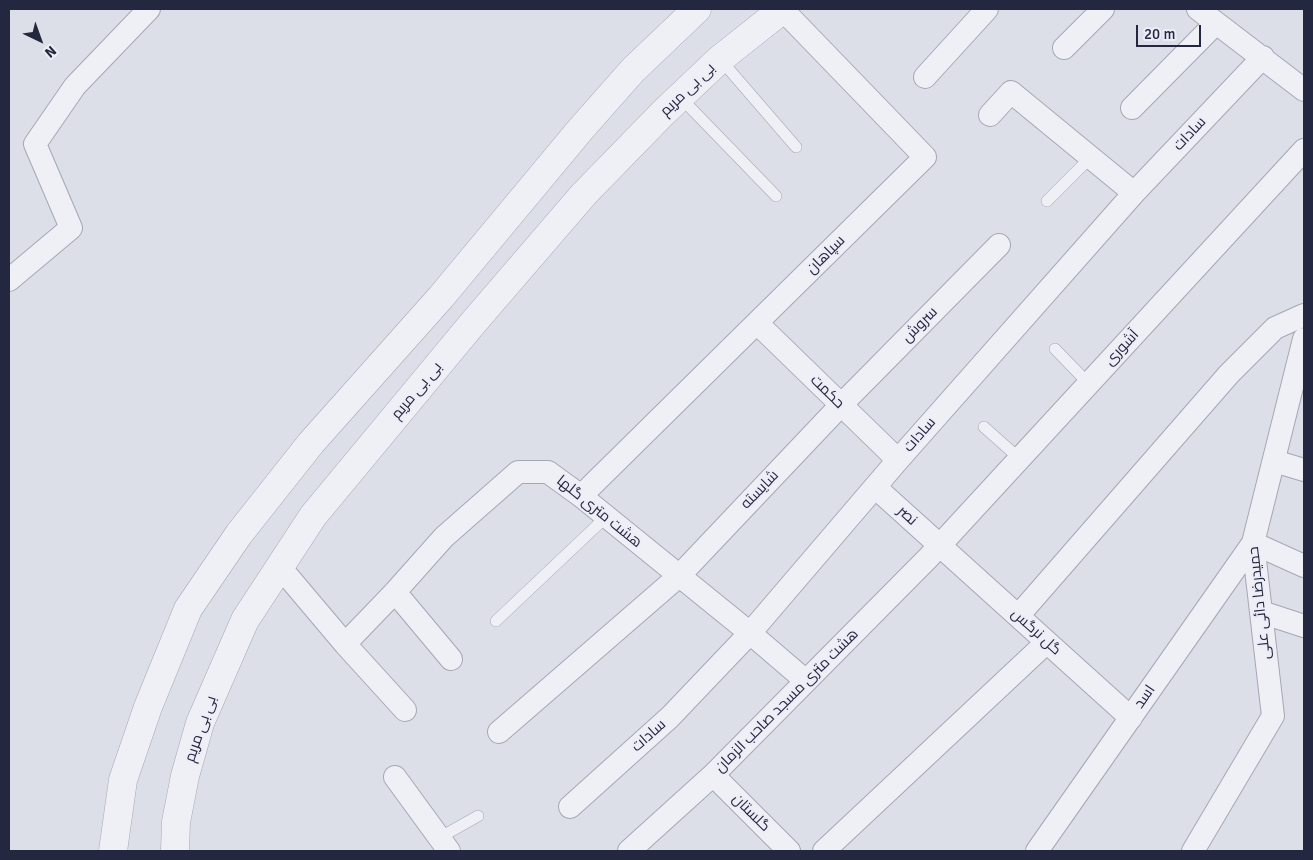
<!DOCTYPE html>
<meta charset="utf-8">
<style>
body{margin:0}
#map{position:relative;width:1313px;height:860px;overflow:hidden;background:#dcdee8;font-family:Signika,sans-serif}
canvas{display:block}
.frame{position:absolute;inset:0;border:10px solid #242740;pointer-events:none}
.north{position:absolute;left:15px;top:15px;width:50px;height:50px;-webkit-text-stroke:4px #ecedf6;paint-order:stroke;rotate:138deg;font-size:14px;font-weight:700;line-height:20px;text-align:center;color:#242740}
.north::after{content:'';display:block;margin:auto;width:18px;height:22px;background:#242740;clip-path:polygon(50% 0,100% 100%,50% 72%,0 100%)}
.scale{position:absolute;left:1136px;top:25px;width:65px;height:22px;box-sizing:border-box;border:2px solid #242740;border-top:0;padding-left:6px;font-size:15px;line-height:18px;white-space:nowrap;color:#242740;-webkit-text-stroke:4px #ecedf6;paint-order:stroke}
</style>
<div id="map">
<canvas width="1313" height="860"></canvas>
<div class="frame"></div>
<div class="north">N</div>
<div class="scale">20 m</div>
</div>
<script>
const ctx = document.querySelector('canvas').getContext('2d');
ctx.lineJoin = 'round';
function toPath(rows) {
  const path = new Path2D();
  for (const r of rows) {
    path.moveTo(r[0], r[1]);
    for (let i = 2; i < r.length; i += 2) path.lineTo(r[i], r[i + 1]);
  }
  return path;
}
function trace(path, color, width, dash) {
  ctx.strokeStyle = color;
  ctx.lineWidth = width;
  ctx.lineCap = dash ? 'butt' : 'round';
  ctx.setLineDash(dash || []);
  ctx.stroke(path);
}
function drawText(font, color, halo, rows, align = 'center') {
  ctx.font = font + ' Signika,Cairo,sans-serif';
  ctx.lineWidth = 4;
  ctx.setLineDash([]);
  ctx.textBaseline = 'middle';
  ctx.strokeStyle = halo;
  ctx.fillStyle = color;
  for (const [text, x, y, turn = 0] of rows) {
    ctx.save();
    ctx.translate(x, y);
    ctx.rotate((+turn || 0) * Math.PI / 180);
    ctx.textAlign = isNaN(turn) ? turn : align;
    if (halo) ctx.strokeText(text, 0, 0);
    ctx.fillText(text, 0, 0);
    ctx.restore();
  }
}
const service = toPath([
 [720,59,796,147],
 [680,97,776,196],
 [1047,201,1090,158],
 [1055,349,1089,384],
 [984,427,1020,459],
 [496,621,606,517],
 [439,838,478,816]
]);
const minor = toPath([
 [1198,9,1304,90],
 [1064,48,1103,9],
 [925,77,987,9],
 [1132,108,1216,23],
 [990,115,1011,92,1134,193],
 [9,280,71,228,35,144,75,86,149,9],
 [757,323,898,460],
 [1274,461,1304,470],
 [875,487,1131,718],
 [581,496,925,157,782,9],
 [280,567,345,644],
 [395,592,451,659],
 [1261,612,1304,626],
 [1018,616,1229,374,1275,328,1304,315],
 [405,710,345,644,395,592,444,537,518,472,548,472,581,496,750,633,806,681],
 [499,732,679,576,841,405,999,245],
 [713,775,789,851],
 [395,777,449,851],
 [570,807,670,717,750,633,898,460,1134,193,1263,57],
 [629,851,713,775,929,557,1304,150],
 [824,851,1047,642],
 [1037,851,1253,543,1304,566],
 [1193,851,1273,716,1253,543,1304,339]
]);
const tertiary = toPath([
 [113,851,123,780,148,707,188,609,239,534,311,443,441,297,580,130,633,70,697,9],
 [175,851,176,822,185,776,200,723,245,620,313,516,473,323,584,194,663,113,720,59,783,9]
]);
const streetNames = [
 ["بی بی مریم",688,90,-44],
 ["سادات",1190,134,-47],
 ["سپاهان",826,255,-45],
 ["سروش",920,325,-45],
 ["آشوری",1122,348,-47],
 ["بی بی مریم",417,391,-50],
 ["حکمت",827,392,44],
 ["سادات",920,435,-49],
 ["شایسته",760,490,-46],
 ["هشت متری گلها",599,512,39],
 ["نصر",907,516,42],
 ["حمیدرضا دائی علی",1260,603,-96],
 ["گل نرگس",1036,632,42],
 ["اسد",1145,697,-55],
 ["هشت متری مسجد صاحب الزمان",787,701,-45],
 ["بی بی مریم",201,729,-71],
 ["سادات",649,736,-42],
 ["گلستان",751,813,45]
];
trace(service, '#a5a7b6', 12);
trace(minor, '#a5a7b6', 24);
trace(tertiary, '#a5a7b6', 29);
trace(service, '#eff0f6', 11);
trace(minor, '#eff0f6', 22);
trace(tertiary, '#eff0f6', 28);
drawText('15px', '#242740', '#ecedf6', streetNames);
</script>
